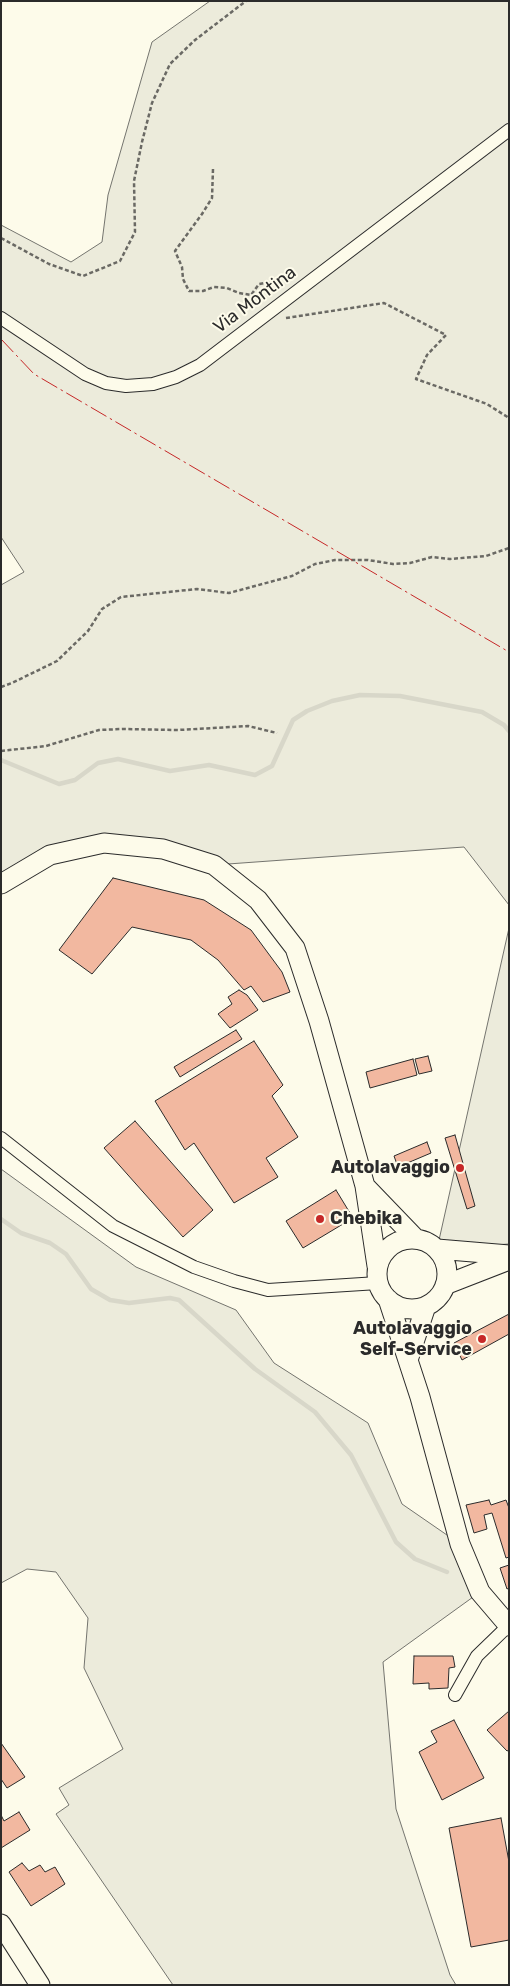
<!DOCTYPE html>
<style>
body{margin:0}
#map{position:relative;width:510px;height:1986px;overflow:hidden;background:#fdfbea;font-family:Rubik,sans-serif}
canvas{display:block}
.frame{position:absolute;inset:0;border:2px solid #2b2b2b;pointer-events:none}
</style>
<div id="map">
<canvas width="510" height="1986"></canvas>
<div class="frame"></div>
</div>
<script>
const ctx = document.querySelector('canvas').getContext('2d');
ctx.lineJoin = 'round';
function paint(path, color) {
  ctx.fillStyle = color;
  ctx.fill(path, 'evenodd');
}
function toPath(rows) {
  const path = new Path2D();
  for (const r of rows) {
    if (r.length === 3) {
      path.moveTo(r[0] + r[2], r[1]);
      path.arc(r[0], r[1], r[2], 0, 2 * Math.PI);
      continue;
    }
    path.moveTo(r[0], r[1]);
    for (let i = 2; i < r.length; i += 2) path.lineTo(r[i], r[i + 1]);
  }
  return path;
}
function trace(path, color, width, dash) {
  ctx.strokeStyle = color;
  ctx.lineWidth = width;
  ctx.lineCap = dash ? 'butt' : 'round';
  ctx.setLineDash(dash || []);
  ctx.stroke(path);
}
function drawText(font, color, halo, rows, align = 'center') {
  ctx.font = font + ' Rubik,sans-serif';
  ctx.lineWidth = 4;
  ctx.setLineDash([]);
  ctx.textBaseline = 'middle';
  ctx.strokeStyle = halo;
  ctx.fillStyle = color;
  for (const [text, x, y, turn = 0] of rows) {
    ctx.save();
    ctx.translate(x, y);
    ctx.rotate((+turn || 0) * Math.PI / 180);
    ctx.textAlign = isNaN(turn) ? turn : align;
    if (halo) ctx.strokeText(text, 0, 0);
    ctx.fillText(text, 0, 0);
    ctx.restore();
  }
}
const green = toPath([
 [210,1,509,1,509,905,464,847,214,865,104,843,1,884,1,585,24,572,1,537,1,225,71,262,102,242,108,195,152,42,210,1],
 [509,928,509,1244,437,1249,509,928],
 [1,1169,136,1267,236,1310,274,1363,368,1423,402,1504,460,1544,480,1592,383,1662,396,1809,450,1975,456,1985,173,1985,56,1814,69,1805,59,1788,123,1749,84,1668,88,1618,56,1572,27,1569,1,1583,1,1169]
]);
const stream = toPath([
 [1,760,59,784,75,780,98,763,118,759,170,771,209,765,255,775,272,766,293,720,307,711,332,701,360,695,400,696,482,712,504,725,509,731],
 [1,1219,21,1233,50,1243,66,1254,91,1289,110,1300,129,1303,170,1298,179,1300,255,1369,315,1412,351,1455,396,1542,415,1559,447,1572]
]);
const building = toPath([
 [113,878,204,900,251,930,282,972,290,992,263,1002,251,986,244,990,218,960,191,940,132,927,92,974,59,950,113,878],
 [239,990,247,995,258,1010,230,1028,218,1014,232,1004,228,997,239,990],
 [236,1030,242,1039,180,1077,174,1067,236,1030],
 [254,1041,283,1085,272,1096,298,1137,266,1158,278,1177,234,1203,194,1143,185,1150,155,1101,254,1041],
 [428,1056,432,1071,419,1074,415,1059,428,1056],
 [413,1059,417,1075,370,1088,366,1072,413,1059],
 [135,1121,213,1210,183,1237,104,1148,135,1121],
 [455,1135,475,1206,467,1209,445,1138,455,1135],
 [427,1142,431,1153,398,1167,394,1156,427,1142],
 [336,1190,353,1218,303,1248,286,1221,336,1190],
 [509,1314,509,1334,462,1360,454,1343,509,1314],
 [489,1500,491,1505,506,1500,509,1508,509,1557,506,1558,492,1513,484,1515,487,1529,474,1533,466,1505,489,1500],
 [509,1565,509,1588,507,1589,500,1568,509,1565],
 [414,1656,453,1656,455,1667,449,1668,448,1688,429,1689,429,1683,413,1684,414,1656],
 [509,1711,509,1750,507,1751,487,1730,509,1711],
 [454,1720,484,1778,442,1800,419,1752,437,1742,431,1731,454,1720],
 [1,1743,25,1777,7,1788,1,1779,1,1743],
 [19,1812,30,1830,1,1848,1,1815,4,1821,19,1812],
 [501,1818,509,1862,509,1940,471,1947,449,1828,501,1818],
 [22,1863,29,1871,40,1865,45,1872,55,1867,65,1884,31,1906,9,1872,22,1863]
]);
const path = toPath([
 [213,169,212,198,202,214,175,251,182,267,183,279,189,291,203,291,214,287,227,288,239,293,251,295,259,284,278,281,282,285],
 [1,238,49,264,83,276,120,261,135,232,134,181,142,142,152,103,170,64,195,40,246,1],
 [286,318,384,303,446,335,427,355,416,379,487,404,509,418],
 [1,687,12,683,57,661,88,631,102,609,121,597,197,589,229,593,292,576,315,564,335,560,368,560,393,564,410,563,432,557,450,559,486,556,509,548],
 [1,751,46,746,99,730,122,729,178,730,248,726,277,733]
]);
const street = toPath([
 [1,318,85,374,106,383,126,386,153,384,176,377,200,365,509,130],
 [1,1138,113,1226,194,1267,234,1281,268,1290,378,1283],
 [455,1695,477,1656,508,1626]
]);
const secondary = toPath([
 [1,884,50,855,104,843,163,849,214,865,258,900,295,948,319,1021,365,1186,377,1266],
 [365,1186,416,1239],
 [412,1274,35],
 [437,1249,509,1255],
 [445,1285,509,1260],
 [388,1299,420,1397,460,1544,480,1592,509,1626],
 [408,1360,426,1306],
 [1,1924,40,1985]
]);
const power = toPath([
 [1,339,34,374,509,652]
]);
const markers = [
 [460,1168,5,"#c62828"],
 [320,1219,5,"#c62828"],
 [482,1339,5,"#c62828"]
];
const streetNames = [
 ["Via Montina",255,300,-37]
];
const poiNames = [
 ["Autolavaggio",450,1168],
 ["Chebika",330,1219,"left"],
 ["Autolavaggio",472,1329],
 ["Self-Service",472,1350]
];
paint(green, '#ecebdb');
trace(green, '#74746e', 1);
trace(stream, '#d8d7c9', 4.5);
paint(building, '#f2b8a0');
trace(building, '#2b2b2b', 1);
trace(street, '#2b2b2b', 14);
trace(secondary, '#2b2b2b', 21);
trace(path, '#6a6964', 2.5, [4, 2.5]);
trace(street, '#fdfbea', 12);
trace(secondary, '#fdfbea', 19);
trace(power, '#c62828', 1, [18, 4, 2.5, 4]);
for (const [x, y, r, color] of markers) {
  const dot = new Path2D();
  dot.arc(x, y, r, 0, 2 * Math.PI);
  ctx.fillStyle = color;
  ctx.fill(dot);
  trace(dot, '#fdfbea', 2);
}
drawText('18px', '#2b2b2b', '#fdfbea', streetNames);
drawText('bold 18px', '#2b2b2b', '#fdfbea', poiNames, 'right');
</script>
